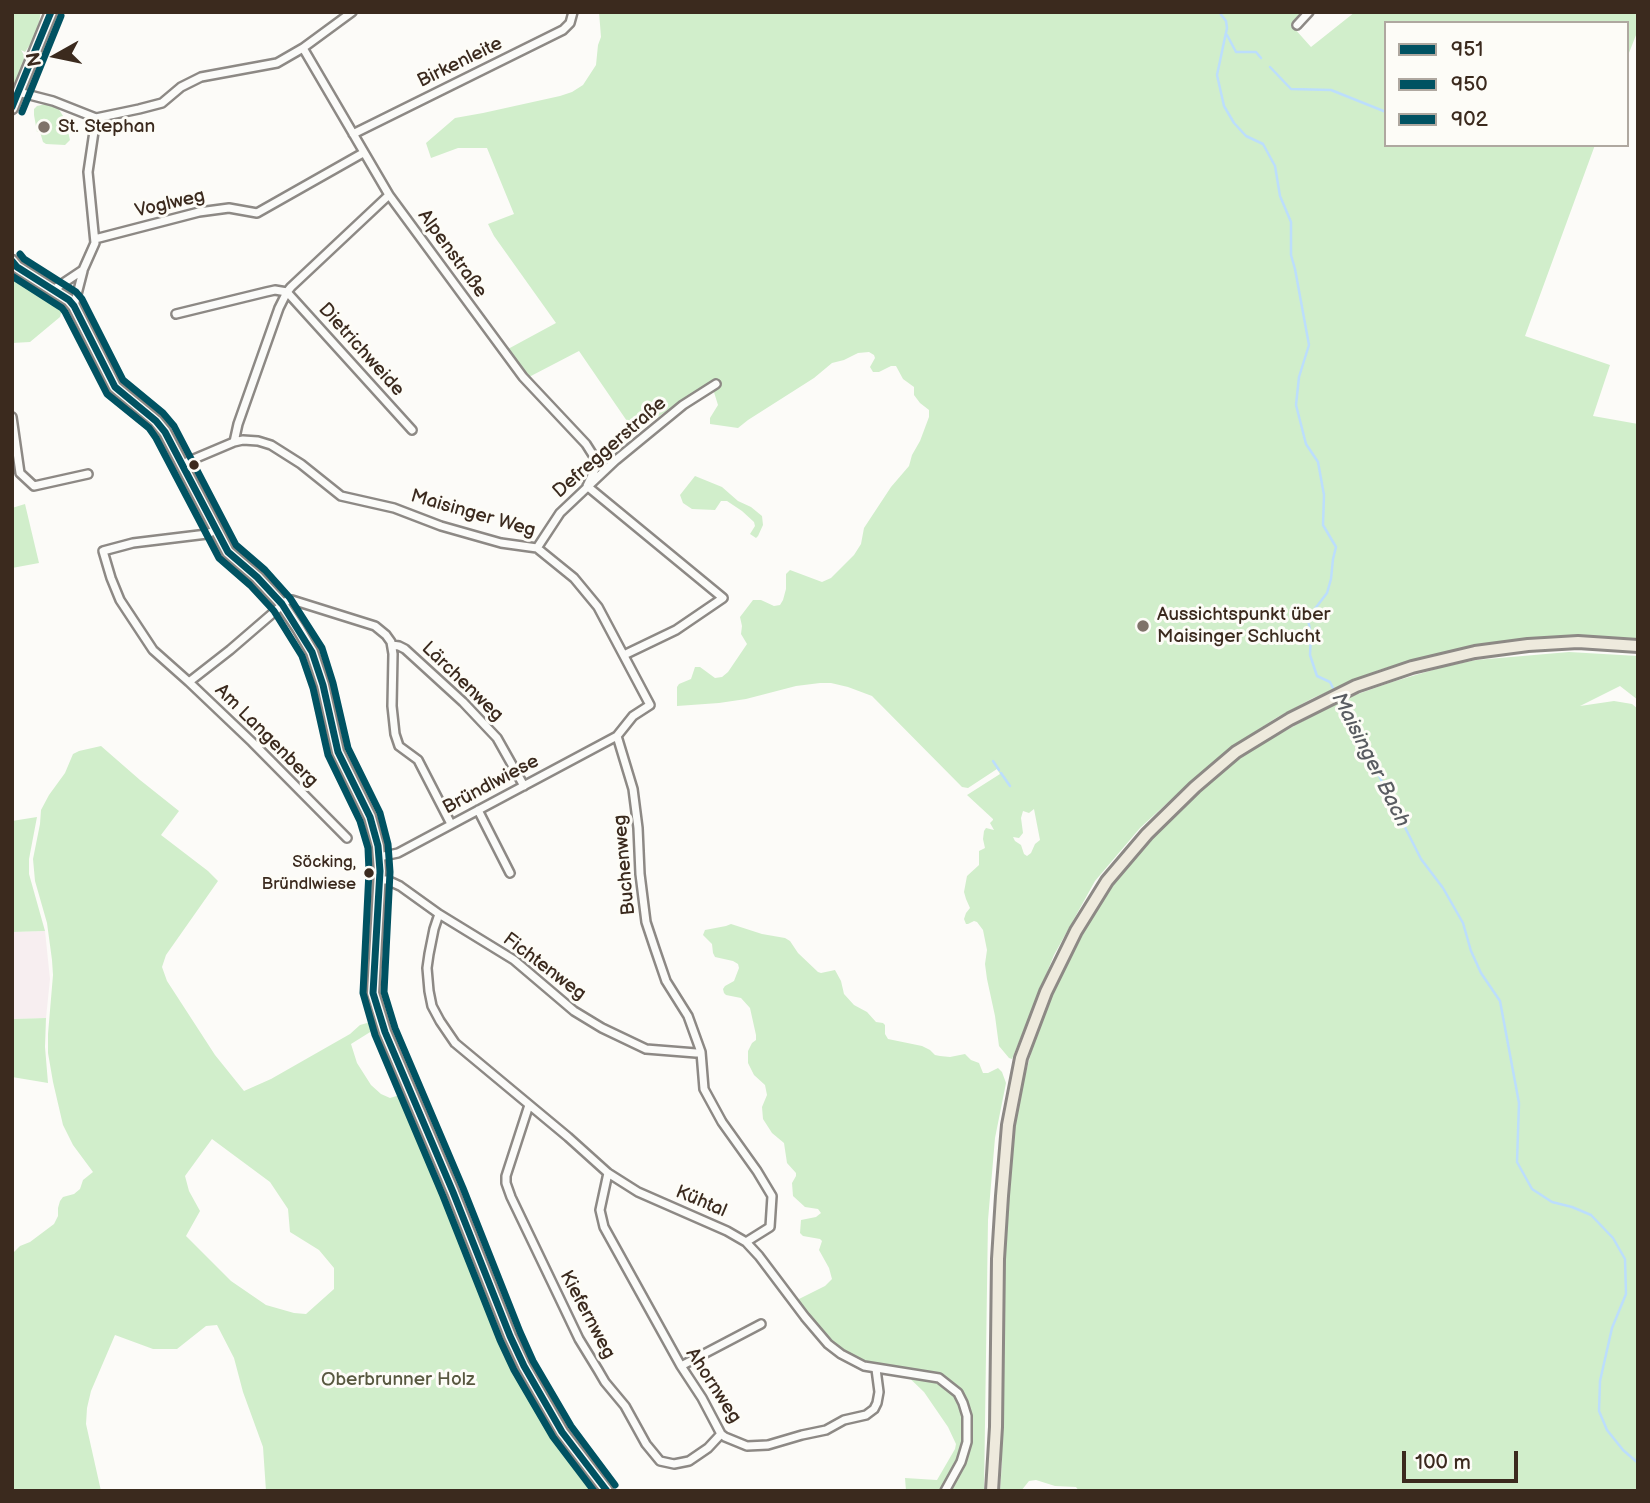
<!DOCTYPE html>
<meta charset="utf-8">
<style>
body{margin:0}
#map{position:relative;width:1650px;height:1503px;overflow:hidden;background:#fcfbf8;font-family:"Balsamiq Sans",sans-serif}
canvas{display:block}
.frame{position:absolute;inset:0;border:14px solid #3b2a1e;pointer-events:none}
.legend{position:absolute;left:1384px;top:21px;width:245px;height:126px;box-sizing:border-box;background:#fdfcf7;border:2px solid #afa8a0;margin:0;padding:9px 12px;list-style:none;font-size:21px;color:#3b2a1e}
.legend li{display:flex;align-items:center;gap:14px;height:35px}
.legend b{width:35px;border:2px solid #afa8a0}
.north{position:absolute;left:21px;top:21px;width:70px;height:70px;-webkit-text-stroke:5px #fdfcf7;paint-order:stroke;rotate:261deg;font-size:19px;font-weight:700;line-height:28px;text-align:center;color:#3b2a1e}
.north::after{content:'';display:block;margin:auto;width:24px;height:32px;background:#3b2a1e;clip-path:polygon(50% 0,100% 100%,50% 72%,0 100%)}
.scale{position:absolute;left:1402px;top:1451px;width:116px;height:32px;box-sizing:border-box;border:4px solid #3b2a1e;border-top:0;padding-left:9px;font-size:21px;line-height:24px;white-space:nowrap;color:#3b2a1e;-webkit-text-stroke:5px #fdfcf7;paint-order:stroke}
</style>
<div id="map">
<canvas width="1650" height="1503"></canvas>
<div class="frame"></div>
<ul class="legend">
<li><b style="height:9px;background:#005262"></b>951</li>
<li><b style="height:9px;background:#005262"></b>950</li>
<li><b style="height:9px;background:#005262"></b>902</li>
</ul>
<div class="north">N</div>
<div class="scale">100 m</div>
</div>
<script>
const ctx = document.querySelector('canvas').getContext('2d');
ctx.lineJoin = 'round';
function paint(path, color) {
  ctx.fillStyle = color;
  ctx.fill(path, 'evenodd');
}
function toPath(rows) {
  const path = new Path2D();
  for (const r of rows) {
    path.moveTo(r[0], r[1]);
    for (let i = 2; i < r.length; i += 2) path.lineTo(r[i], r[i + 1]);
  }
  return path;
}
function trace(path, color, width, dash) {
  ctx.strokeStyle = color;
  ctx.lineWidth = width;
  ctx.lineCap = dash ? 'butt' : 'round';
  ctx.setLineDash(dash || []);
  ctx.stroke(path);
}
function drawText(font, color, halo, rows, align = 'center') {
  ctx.font = font + ' "Balsamiq Sans",sans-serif';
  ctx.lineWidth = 6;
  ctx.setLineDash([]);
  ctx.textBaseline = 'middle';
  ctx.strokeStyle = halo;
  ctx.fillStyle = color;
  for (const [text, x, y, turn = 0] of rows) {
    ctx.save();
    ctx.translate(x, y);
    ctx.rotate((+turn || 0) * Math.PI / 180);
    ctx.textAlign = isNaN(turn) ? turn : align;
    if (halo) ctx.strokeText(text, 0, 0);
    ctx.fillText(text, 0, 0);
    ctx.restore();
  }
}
const built = toPath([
 [45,931,50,979,46,1018,12,1019,12,932]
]);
const green = toPath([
 [12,12,41,12,38,27,32,42,25,52,21,50,27,60,12,96],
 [599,12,1305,12,1294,28,1311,47,1355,12,1638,12,1638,30,1627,58,1627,23,1386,23,1386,145,1595,145,1525,336,1610,365,1593,416,1638,424,1638,642,1585,637,1538,638,1501,642,1418,658,1379,670,1313,698,1276,718,1242,740,1191,781,1140,828,1095,881,1054,955,1012,1059,1009,1058,999,1046,995,1016,987,979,985,964,987,950,983,930,977,922,974,921,968,924,966,924,964,919,966,913,970,908,966,899,964,892,967,876,979,865,979,851,985,848,983,839,984,831,986,828,994,830,990,823,993,820,993,819,967,795,1000,774,997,769,968,788,962,787,872,696,848,687,831,683,820,683,796,686,746,699,719,703,677,706,677,687,679,684,691,679,695,667,700,667,715,678,722,677,728,672,747,644,741,634,742,626,740,617,753,600,761,600,774,606,780,605,783,600,786,589,786,574,790,570,822,582,831,578,854,555,861,544,864,528,891,487,909,466,912,455,920,441,929,417,929,410,920,403,914,395,914,387,903,379,896,366,891,366,879,372,873,372,870,367,875,358,874,355,869,352,858,353,844,360,832,363,814,378,748,420,738,428,710,424,710,418,718,405,713,389,690,401,684,399,636,432,629,424,579,351,529,377,508,349,556,323,494,236,488,224,514,214,487,148,458,148,431,158,426,143,455,118,483,113,560,96,572,92,583,85,596,65,598,45,601,37],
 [1034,809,1040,840,1035,844,1031,853,1027,856,1024,854,1021,845,1015,841,1013,837,1019,838,1023,833,1021,818,1023,811,1029,813],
 [46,104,53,105,58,108,65,119,70,140,65,145,46,144,43,142,40,132,37,132,34,115,34,109,37,106],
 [12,271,35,288,64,302,60,317,30,342,12,343],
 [695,476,722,487,738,501,751,507,762,516,763,525,758,536,756,538,750,534,755,526,754,522,742,511,727,501,721,501,715,510,692,509,683,503,680,495],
 [25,504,39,563,12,568,12,508],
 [1569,652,1638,656,1638,700,1620,686,1580,706,1614,701,1632,704,1638,709,1638,1491,1079,1491,1076,1487,1055,1486,1036,1480,1029,1481,1021,1491,1000,1491,1002,1462,1002,1262,1012,1136,1022,1087,1034,1042,1054,987,1095,911,1116,878,1150,840,1199,792,1247,752,1325,709,1355,695,1392,682,1443,667,1476,660],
 [101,746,140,780,179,811,161,835,208,871,218,881,166,955,162,967,167,981,215,1055,244,1091,271,1079,350,1034,360,1025,374,1021,376,1025,375,1029,351,1044,357,1063,371,1085,381,1094,390,1098,403,1094,476,1266,517,1370,569,1461,597,1491,266,1491,263,1447,243,1392,234,1358,217,1325,206,1326,177,1349,153,1349,115,1335,91,1391,87,1408,86,1424,101,1491,12,1491,12,1254,20,1246,30,1242,54,1224,58,1216,58,1208,60,1201,63,1197,74,1194,80,1189,83,1180,93,1172,73,1145,63,1125,53,1082,48,1053,48,1034,53,975,52,960,47,923,35,881,33,859,40,824,41,810,49,795,65,773,73,754,79,751],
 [212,1139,270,1182,288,1209,290,1232,319,1250,334,1268,334,1289,306,1314,294,1313,266,1305,231,1281,186,1236,200,1211,189,1191,185,1176],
 [37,817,29,859,29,874,45,931,12,932,12,821],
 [731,924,762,934,785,938,790,941,798,953,818,972,821,973,835,970,841,981,844,994,854,1005,867,1012,876,1022,883,1023,885,1025,885,1034,888,1039,922,1046,930,1050,935,1055,940,1056,950,1057,965,1054,971,1060,979,1063,983,1073,988,1073,998,1068,1002,1072,1006,1083,995,1138,988,1220,984,1491,906,1491,905,1478,937,1480,955,1449,956,1444,948,1427,924,1392,901,1370,865,1365,842,1352,829,1342,795,1301,825,1286,832,1279,829,1268,819,1250,822,1241,820,1239,803,1236,800,1233,801,1220,816,1217,821,1213,818,1209,805,1207,793,1196,792,1183,796,1176,796,1173,787,1163,784,1143,772,1133,763,1119,762,1107,767,1095,765,1085,754,1075,748,1063,748,1051,752,1043,756,1040,756,1035,750,1008,741,998,726,995,724,993,723,989,725,986,734,981,739,968,738,964,733,961,715,957,713,953,712,944,703,935,705,930,726,926],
 [46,1018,45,1047,48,1083,12,1077,12,1019]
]);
const stream = toPath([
 [1219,12,1226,21,1227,28,1217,75,1224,106,1234,123,1246,136,1263,144,1275,166,1280,196,1291,222,1291,255,1295,269,1309,345,1299,377,1296,405,1306,444,1318,462,1324,495,1323,525,1336,547,1333,559,1331,579,1327,593,1314,610,1308,620,1311,634,1310,655,1317,676,1330,682,1335,692],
 [1227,35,1236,52,1256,52,1261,58],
 [1270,67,1291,89,1331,90,1386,112],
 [1338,697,1352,730,1372,762,1421,859,1443,888,1463,923,1471,951,1481,973,1500,1001,1519,1103,1517,1162,1532,1189,1552,1202,1572,1207,1591,1215,1613,1238,1625,1259,1626,1294,1612,1328,1600,1381,1599,1411,1607,1430,1623,1450,1638,1463],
 [993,761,999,770],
 [1001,773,1010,786]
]);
const street = toPath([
 [1297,25,1309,12],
 [303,48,389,195,523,377,586,444,598,463,587,486,723,598,676,630,624,655],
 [18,92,53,101,96,118,139,109,162,103,181,87,201,77,277,63,303,48,352,12],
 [353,134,563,30,570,23,573,12],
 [95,239,199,212,229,208,257,213,363,153],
 [53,290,83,270,95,243,88,172,96,118],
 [74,306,83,271],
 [176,314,266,292,275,290,287,292,412,430],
 [12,417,20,473,34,486,88,474],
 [234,442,238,424,279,308,287,292,291,287,389,195],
 [182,464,234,442,243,440,258,441,271,445,301,464,341,496,394,508,441,526,501,543,537,548,574,578,598,607,650,705,633,716,617,736,398,853,379,857],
 [537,548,560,513,616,460,683,405,716,384],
 [392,645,399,646,405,649,463,702,497,738,524,786],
 [189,682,153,650,120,600,111,578,103,551,133,543,207,534,216,530],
 [617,736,633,789,638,828,640,874,646,922,655,949,666,981,688,1016,701,1052,704,1089,722,1122,757,1171,772,1196,770,1227,746,1242],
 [478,810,510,873],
 [347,838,252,742,189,682,230,650,288,600,292,600,375,626,386,635,391,642,393,654,392,706,395,734,399,746,418,760,451,824],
 [380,880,387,880,400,886,439,914,514,960,574,1011,602,1028,646,1049,696,1053,701,1052],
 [439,914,434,929,429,954,427,968,429,991,432,1006,440,1021,455,1043,568,1137,608,1173,638,1192,727,1231,746,1242,759,1256,805,1317,828,1344,841,1354,864,1366,939,1378,958,1393,963,1403,967,1416,967,1442,961,1462,945,1491],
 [529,1105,506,1176,506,1183,511,1197,558,1295,579,1339,598,1370,605,1382,625,1406,646,1444,660,1461,674,1464,689,1461,708,1448,721,1434],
 [608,1173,600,1210,604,1227,681,1366,702,1398,721,1434,725,1437,747,1446,768,1445,802,1435,826,1430,844,1420,866,1415,874,1409,877,1403,879,1392,876,1369],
 [681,1366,761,1324]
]);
const secondary = toPath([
 [12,108,51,12],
 [12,261,17,267,69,300,74,306,115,387,156,421,165,432,228,552,257,577,282,604,298,628,312,652,323,685,338,752,370,817,378,846,380,871,373,993,385,1032,453,1192,510,1336,524,1366,562,1432,607,1491]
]);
const primary = toPath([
 [992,1491,996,1427,998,1259,1002,1196,1008,1125,1021,1058,1046,992,1076,931,1107,881,1147,834,1195,787,1236,752,1290,719,1356,686,1412,667,1475,652,1528,645,1578,642,1638,646]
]);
const bus1 = toPath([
 [12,107,51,12],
 [12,261,17,267,69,300,74,306,115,387,156,421,165,432,228,552,257,577,282,604,312,652,323,685,338,752,370,817,378,846,380,871,373,993,385,1032,453,1192,510,1336,524,1366,562,1432,607,1491]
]);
const bus2 = toPath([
 [22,112,61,16],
 [12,276,62,308,65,312,107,394,149,428,156,438,219,558,250,585,274,611,302,656,313,688,328,755,360,821,368,848,369,871,363,993,375,1035,443,1196,500,1340,514,1370,553,1437,594,1491]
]);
const bus3 = toPath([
 [20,254,24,259,76,292,82,299,123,380,163,413,174,426,236,545,265,570,290,598,322,648,333,683,348,748,380,813,388,844,390,872,384,992,395,1028,463,1188,520,1332,533,1361,571,1426,615,1485]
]);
const markers = [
 [44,127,7,"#7f736a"],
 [194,465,6,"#3b2a1e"],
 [1143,626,7,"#7f736a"],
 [369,873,6,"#3b2a1e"]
];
const busNames = [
 ["Söcking,",356,863],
 ["Bründlwiese",356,885]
];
const streetNames = [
 ["Birkenleite",460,63,-26],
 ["Voglweg",170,204,-13],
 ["Alpenstraße",452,254,54],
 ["Dietrichweide",361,350,48],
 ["Defreggerstraße",610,448,-41],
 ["Maisinger Weg",473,514,16],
 ["Lärchenweg",462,682,44],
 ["Am Langenberg",266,736,45],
 ["Bründlwiese",491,785,-28],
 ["Buchenweg",625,865,-95],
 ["Fichtenweg",544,967,37],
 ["Kühtal",701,1202,23],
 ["Kiefernweg",587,1315,62],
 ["Ahornweg",713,1386,57]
];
const poiNames = [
 ["St. Stephan",58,127],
 ["Aussichtspunkt über",1157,615],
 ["Maisinger Schlucht",1157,637]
];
const parkNames = [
 ["Oberbrunner Holz",398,1380]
];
const waterNames = [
 ["Maisinger Bach",1370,760,63]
];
paint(built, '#f7eef0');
paint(green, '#d1eecb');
trace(stream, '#bcdefc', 2.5);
trace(street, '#8d8985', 12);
trace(secondary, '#8d8985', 15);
trace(primary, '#8d8985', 16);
trace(street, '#fbfbf9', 7);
trace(secondary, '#fbfbf9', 10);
trace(primary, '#eeeadd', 10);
trace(bus1, '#005262', 7);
trace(bus2, '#005262', 7);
trace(bus3, '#005262', 7);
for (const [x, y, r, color] of markers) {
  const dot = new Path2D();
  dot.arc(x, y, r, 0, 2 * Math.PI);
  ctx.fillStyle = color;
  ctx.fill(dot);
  trace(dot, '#fdfcf7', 2.5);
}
drawText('17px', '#3b2a1e', '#fdfcf7', busNames, 'right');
drawText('19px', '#3b2a1e', '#fdfcf7', streetNames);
drawText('19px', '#3b2a1e', '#fdfcf7', poiNames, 'left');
drawText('19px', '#585840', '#fdfcf7', parkNames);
drawText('italic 21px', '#595c61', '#fdfcf7', waterNames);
</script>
